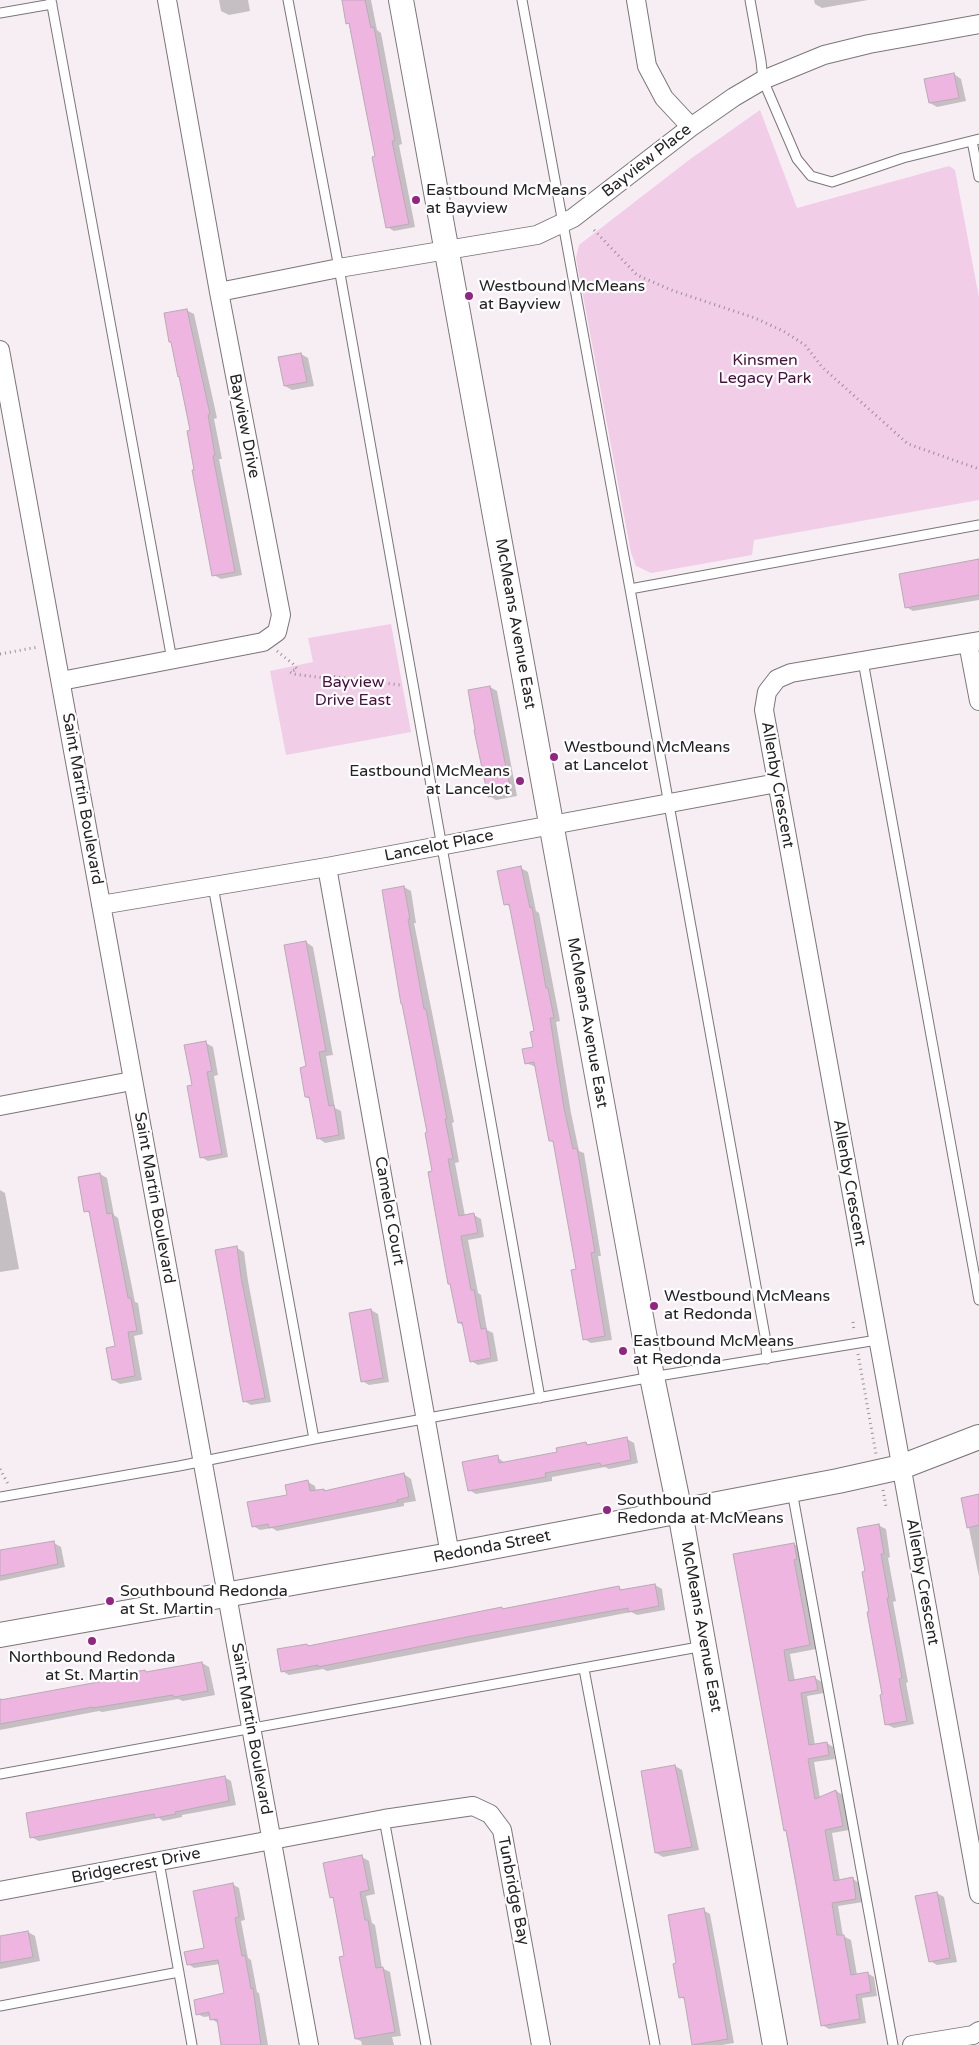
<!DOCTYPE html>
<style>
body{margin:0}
canvas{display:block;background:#f6eef3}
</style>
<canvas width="979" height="2045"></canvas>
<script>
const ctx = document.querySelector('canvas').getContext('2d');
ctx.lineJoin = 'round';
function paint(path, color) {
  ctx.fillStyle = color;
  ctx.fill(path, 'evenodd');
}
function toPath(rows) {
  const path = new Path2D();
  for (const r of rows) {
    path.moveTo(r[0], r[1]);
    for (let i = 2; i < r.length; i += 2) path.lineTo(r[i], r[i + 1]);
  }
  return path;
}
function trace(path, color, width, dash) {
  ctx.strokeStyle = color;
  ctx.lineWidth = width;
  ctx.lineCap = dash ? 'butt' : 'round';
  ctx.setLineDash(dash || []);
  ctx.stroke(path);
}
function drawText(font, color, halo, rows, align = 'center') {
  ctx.font = font + ' "Varela Round",sans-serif';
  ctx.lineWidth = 4.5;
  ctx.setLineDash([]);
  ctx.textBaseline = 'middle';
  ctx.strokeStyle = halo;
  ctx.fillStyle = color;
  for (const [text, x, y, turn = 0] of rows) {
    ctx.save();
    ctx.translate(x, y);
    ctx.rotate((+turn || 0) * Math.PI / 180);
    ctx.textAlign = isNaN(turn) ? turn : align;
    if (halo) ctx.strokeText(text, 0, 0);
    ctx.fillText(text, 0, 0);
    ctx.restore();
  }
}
const green = toPath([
 [760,110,797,208,949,166,955,170,979,298,979,500,754,540,752,555,651,573,636,566,631,553,576,258,579,245,689,160],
 [391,624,411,732,286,755,270,671,313,662,308,638]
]);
const shadow = toPath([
 [219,0,248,0,250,11,229,15,221,11],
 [343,0,371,0,377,30,381,33,402,144,399,145,415,227,394,231,387,227,376,157,351,25,347,23],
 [814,0,868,0,822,8,815,4],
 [954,74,961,79,966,101,937,107,930,103],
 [186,310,194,314,217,418,214,419,222,459,219,459,242,575,221,579,214,575,196,471,191,431,181,377,179,376],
 [301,354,308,358,314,386,292,390,285,386],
 [979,561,979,600,913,611,906,607],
 [490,687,497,691,517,796,496,800,489,796,469,691],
 [521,868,528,872,536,911,539,913,560,1021,556,1022,571,1113,579,1151,584,1153,601,1256,598,1256,612,1340,591,1343,584,1339,577,1270,555,1143,550,1140,536,1067,526,1063,535,1048,535,1032,511,907,505,904],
 [404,887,411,891,416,923,414,923,454,1122,452,1123,459,1162,455,1163,465,1216,474,1215,481,1219,484,1237,468,1240,478,1293,481,1295,487,1330,493,1333,498,1361,478,1365,471,1361,464,1326,459,1323,452,1285,449,1283,429,1133,389,935,391,935],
 [306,942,313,947,333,1055,326,1056,335,1108,341,1111,345,1139,325,1143,318,1138,310,1099,306,1097,308,1067],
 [206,1043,213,1047,218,1075,214,1076,228,1157,208,1161,201,1157,193,1086],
 [100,1174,107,1178,114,1215,118,1218,135,1302,138,1303,143,1334,134,1336,142,1380,120,1384,113,1380,117,1347,91,1214,86,1211],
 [0,1190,5,1193,19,1269,0,1272],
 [237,1248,244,1252,248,1281,271,1402,251,1405,244,1401,217,1251],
 [371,1310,378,1314,389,1382,369,1385,362,1381],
 [627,1439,634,1443,638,1463,609,1469,605,1467,552,1477,552,1481,476,1494,469,1490,497,1457,505,1463,558,1453,586,1443,590,1446],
 [404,1474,411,1479,416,1501,404,1503,404,1506,277,1531,272,1528,260,1530,253,1526,288,1496,308,1482,315,1486,316,1491,323,1490,326,1491],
 [979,1496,979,1577,963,1499],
 [878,1525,886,1529,890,1557,888,1558,896,1601,893,1602,908,1682,906,1683,914,1724,894,1728,886,1724,866,1572],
 [54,1543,61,1547,65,1567,0,1581,0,1552],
 [794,1544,801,1548,803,1563,800,1563,816,1649,790,1654,795,1681,815,1678,822,1682,824,1693,807,1696,815,1745,827,1743,833,1747,835,1759,814,1762,820,1798,836,1791,843,1795,849,1830,832,1833,840,1881,853,1879,859,1883,863,1902,838,1906,843,1936,851,1940,857,1975,867,1973,874,1977,877,1996,862,1998,866,2023,829,2029,822,2025,734,1555],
 [655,1585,662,1589,665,1610,637,1615,631,1612,327,1671,323,1669,289,1675,282,1671,307,1645,310,1647,502,1609,504,1610,619,1588,625,1591],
 [202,1663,209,1667,215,1695,183,1701,178,1699,102,1712,99,1711,0,1730,0,1698,5,1701,105,1682,145,1671,149,1673],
 [675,1766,682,1770,699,1850,663,1857,656,1853],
 [224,1777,231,1781,236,1805,182,1815,182,1817,163,1821,159,1818,39,1841,31,1837],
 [362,1857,369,1861,375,1894,366,1896,372,1923,375,1925,382,1968,390,1972,401,2036,392,2037,394,2045,362,2045,361,2041,356,2039,346,1957,335,1899,331,1897],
 [232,1884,239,1888,245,1920,241,1921,248,1958,251,1960,257,1992,259,1993,268,2045,223,2045,218,2023,211,2019,211,2016,204,2017,197,2014,226,1994,220,1964,194,1968,188,1964,206,1949],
 [937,1893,944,1897,957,1962,937,1965,930,1961],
 [703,1910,710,1914,734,2043,722,2045,693,2045,686,2000,680,1997,678,1964],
 [28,1932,35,1936,40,1961,0,1969,0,1938]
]);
const building = toPath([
 [342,0,365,0,371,28,374,27,395,141,392,141,409,224,386,228,372,157,375,156,367,116,349,23,346,24,342,0],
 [954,73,959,98,929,103,924,79,954,73],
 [187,309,210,414,208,415,215,455,213,456,235,572,212,576,192,470,194,470,187,431,190,430,179,376,178,377,171,342,169,342,164,313,187,309],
 [301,353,307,382,284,386,278,357,301,353],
 [979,559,979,595,905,608,899,574,979,559],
 [490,686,511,793,488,797,474,730,475,730,468,690,490,686],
 [521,866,530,908,532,907,546,988,548,988,554,1018,550,1018,564,1108,573,1149,577,1148,595,1252,591,1253,605,1336,583,1340,571,1270,576,1269,553,1141,549,1141,534,1062,525,1064,522,1049,533,1047,530,1032,534,1031,509,904,504,905,497,871,521,866],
 [404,886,410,919,408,919,424,1009,426,1009,447,1119,445,1119,453,1159,448,1159,459,1216,474,1213,478,1233,461,1236,471,1290,474,1290,481,1329,486,1328,491,1358,470,1362,462,1322,458,1323,450,1284,448,1284,428,1172,432,1171,425,1133,427,1132,402,1004,401,1004,382,890,404,886],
 [306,941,326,1051,319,1052,329,1106,334,1105,339,1135,317,1139,309,1097,305,1097,300,1068,306,1066,284,945,306,941],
 [206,1041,212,1071,207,1072,222,1154,200,1158,187,1086,192,1085,184,1045,206,1041],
 [100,1173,107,1214,112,1213,128,1298,131,1298,137,1331,128,1332,135,1376,112,1380,106,1348,115,1346,89,1211,84,1212,78,1177,100,1173],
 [237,1246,241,1277,265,1398,243,1402,215,1250,237,1246],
 [371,1309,383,1378,361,1382,349,1313,371,1309],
 [627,1437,631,1460,601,1466,600,1463,545,1473,546,1477,468,1491,462,1462,498,1455,499,1463,557,1452,556,1448,586,1442,587,1445,627,1437],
 [404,1473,409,1497,397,1500,398,1502,269,1528,268,1524,252,1527,247,1502,287,1495,285,1485,308,1480,310,1491,324,1489,324,1491,404,1473],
 [979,1494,979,1525,967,1528,961,1498,979,1494],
 [879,1524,884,1554,881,1554,889,1598,887,1598,902,1678,899,1679,907,1721,885,1725,880,1695,882,1694,867,1612,869,1612,862,1572,865,1571,857,1528,879,1524],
 [54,1541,58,1564,0,1576,0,1550,54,1541],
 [794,1543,797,1559,794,1560,810,1645,784,1650,786,1664,789,1681,815,1676,818,1690,801,1693,809,1745,827,1742,829,1755,808,1759,815,1799,836,1790,843,1826,825,1830,834,1881,853,1877,856,1899,832,1903,837,1935,844,1935,851,1975,868,1972,871,1992,856,1995,860,2019,821,2026,795,1878,786,1830,784,1831,733,1554,794,1543],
 [655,1584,659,1606,628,1612,628,1608,467,1637,318,1667,318,1665,281,1672,277,1649,307,1644,308,1646,472,1613,502,1607,502,1609,619,1586,620,1590,655,1584],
 [202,1662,208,1691,174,1697,173,1695,93,1708,93,1707,0,1724,0,1700,104,1681,103,1678,128,1673,145,1670,146,1672,202,1662],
 [675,1765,692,1847,655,1853,641,1771,675,1765],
 [225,1776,229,1801,175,1812,176,1814,155,1818,154,1814,30,1838,26,1813,225,1776],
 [362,1855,369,1890,360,1892,365,1920,368,1920,376,1968,383,1967,395,2032,355,2039,339,1957,344,1956,333,1897,330,1898,323,1863,362,1855],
 [233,1883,239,1917,235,1918,242,1956,245,1955,251,1989,253,1988,261,2045,221,2045,217,2019,210,2020,209,2012,196,2015,194,2000,224,1993,218,1960,187,1965,184,1952,204,1948,193,1891,233,1883],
 [937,1892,950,1958,929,1962,915,1896,937,1892],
 [704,1908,728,2039,692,2045,684,1997,679,1998,673,1964,676,1963,668,1915,704,1908],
 [28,1931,33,1957,0,1963,0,1936,28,1931]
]);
const path = toPath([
 [594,230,637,275,671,290,755,318,785,332,805,345,822,367,908,444,979,469],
 [277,651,293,664,297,669,290,672,293,674,325,678,330,676,400,685],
 [0,654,38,647],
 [853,1322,854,1331],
 [858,1354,876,1454],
 [0,1469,8,1484],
 [883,1490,886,1507]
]);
const lane = toPath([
 [51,0,172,660],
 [288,0,339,268,540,1398],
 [522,0,630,589,765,1336,767,1359],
 [750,0,761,61,763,80,797,159,811,176,832,182,903,158,979,139],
 [0,13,52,4],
 [972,141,979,177],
 [630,589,979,525],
 [863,661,979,1300],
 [213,886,314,1439],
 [792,1491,893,2045],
 [0,1497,179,1466,314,1439,652,1377,877,1340],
 [584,1669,655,2045],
 [0,1774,704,1646],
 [384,1819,426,2045],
 [159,1862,192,2045],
 [0,2006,179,1972]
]);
const street = toPath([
 [636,0,647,66,664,98,691,127],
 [219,292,339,268,537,235,573,218,691,127,734,97,763,80,824,55,869,44,979,24],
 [0,350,309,2045],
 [979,641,791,673,777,679,767,692,764,710,979,1894],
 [968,643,979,701],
 [61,681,263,642,277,632,281,615,219,292,167,0],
 [327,867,450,1555],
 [101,905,327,867,777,783],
 [0,1106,132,1081],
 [0,1891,384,1819,473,1806,490,1814,502,1830,541,2045],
 [912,2045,973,2035,979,2031]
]);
const secondary = toPath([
 [401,0,652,1377,680,1512,775,2045],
 [0,1635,450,1555,838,1481,901,1467,979,1437]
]);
const markers = [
 [416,200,5,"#942383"],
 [469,296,5,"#942383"],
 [554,757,5,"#942383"],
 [520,781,5,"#942383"],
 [654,1306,5,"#942383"],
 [623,1351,5,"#942383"],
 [607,1510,5,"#942383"],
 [110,1601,5,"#942383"],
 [92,1641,5,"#942383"]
];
const streetNames = [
 ["Bayview Place",647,161,-38],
 ["Bayview Drive",244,426,79],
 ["McMeans Avenue East",515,624,80],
 ["Allenby Crescent",777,785,80],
 ["Saint Martin Boulevard",82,799,80],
 ["Lancelot Place",439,846,-11],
 ["McMeans Avenue East",587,1023,80],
 ["Allenby Crescent",849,1183,80],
 ["Saint Martin Boulevard",154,1198,80],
 ["Camelot Court",389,1211,80],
 ["Redonda Street",492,1547,-11],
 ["Allenby Crescent",922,1582,80],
 ["McMeans Avenue East",701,1627,80],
 ["Saint Martin Boulevard",251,1729,80],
 ["Bridgecrest Drive",136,1866,-11],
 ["Tunbridge Bay",513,1891,79]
];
const poiNames = [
 ["Eastbound McMeans",426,191],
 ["at Bayview",426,209],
 ["Westbound McMeans",479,287],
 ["at Bayview",479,305],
 ["Westbound McMeans",564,748],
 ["at Lancelot",564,766],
 ["Eastbound McMeans",510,772,"right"],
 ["at Lancelot",510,790,"right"],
 ["Westbound McMeans",664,1297],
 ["at Redonda",664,1315],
 ["Eastbound McMeans",633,1342],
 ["at Redonda",633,1360],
 ["Southbound",617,1501],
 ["Redonda at McMeans",617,1519],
 ["Southbound Redonda",120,1592],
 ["at St. Martin",120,1610],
 ["Northbound Redonda",92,1658,"center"],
 ["at St. Martin",92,1676,"center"]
];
const parkNames = [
 ["Kinsmen",765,361],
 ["Legacy Park",765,379],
 ["Bayview",353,683],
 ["Drive East",353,701]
];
paint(green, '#f1cde8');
paint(shadow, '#0003');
paint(building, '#eeb5e1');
trace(building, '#b5adb3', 1);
trace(lane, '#7c757a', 11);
trace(street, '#7c757a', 20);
trace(secondary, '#7c757a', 26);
trace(path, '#979195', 3, [1, 4]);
trace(lane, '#fff', 9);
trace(street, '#fff', 18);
trace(secondary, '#fff', 24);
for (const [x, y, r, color] of markers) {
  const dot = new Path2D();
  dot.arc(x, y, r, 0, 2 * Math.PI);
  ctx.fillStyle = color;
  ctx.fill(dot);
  trace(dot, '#fff', 2);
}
drawText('16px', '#252225', '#fff', streetNames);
drawText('16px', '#252225', '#fff', poiNames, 'left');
drawText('16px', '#4d0a43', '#fff', parkNames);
</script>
